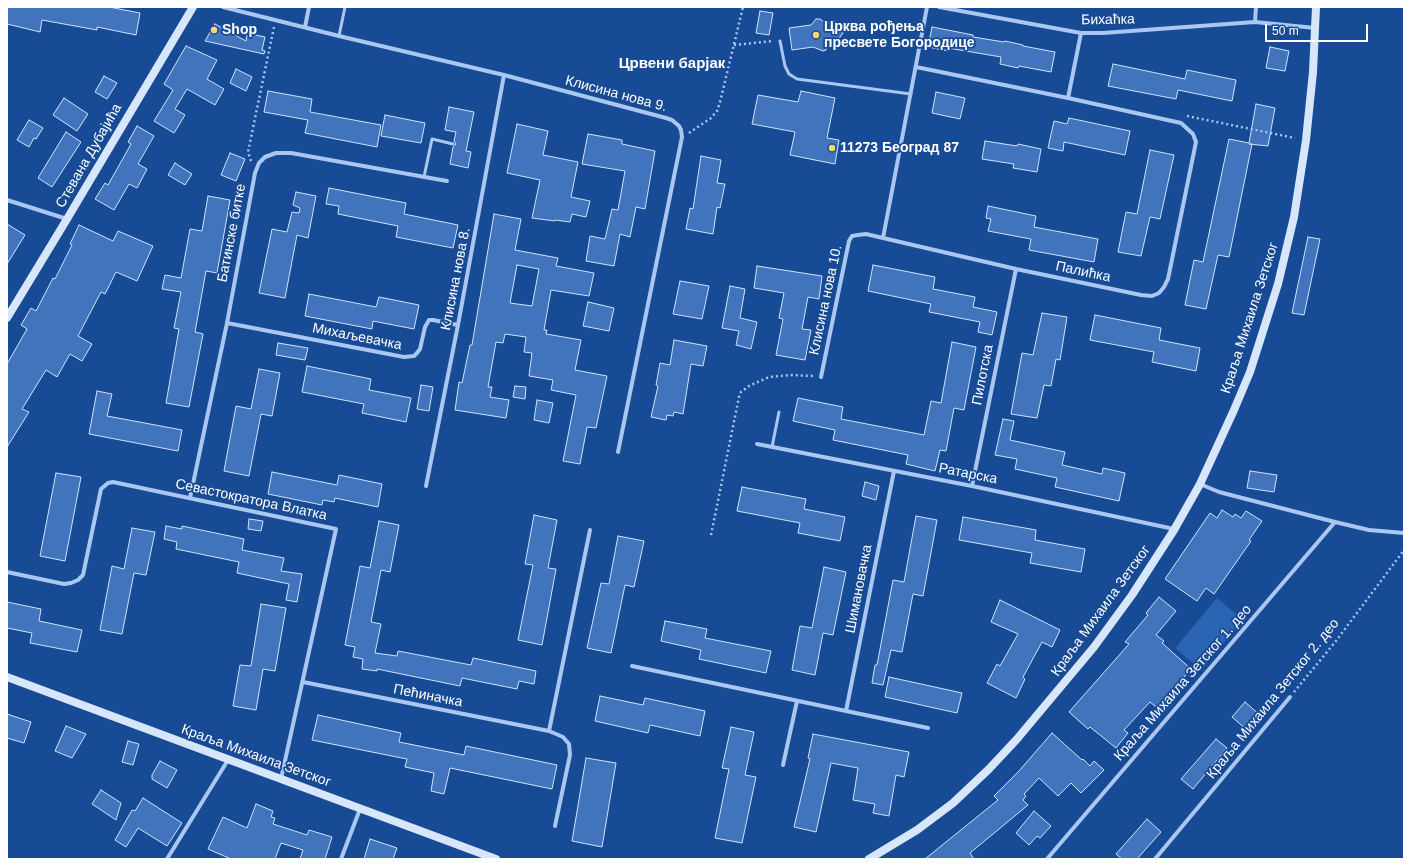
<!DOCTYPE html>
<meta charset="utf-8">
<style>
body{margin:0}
#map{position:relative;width:1411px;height:866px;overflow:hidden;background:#184b95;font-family:Arial,sans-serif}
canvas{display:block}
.frame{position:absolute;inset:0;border:8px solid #fff;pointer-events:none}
.scale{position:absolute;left:1265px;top:24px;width:103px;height:18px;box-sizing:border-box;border:2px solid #fff;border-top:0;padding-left:5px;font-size:12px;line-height:14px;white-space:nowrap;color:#fff;-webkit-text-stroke:3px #184b95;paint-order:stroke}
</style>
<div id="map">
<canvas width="1411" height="866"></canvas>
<div class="frame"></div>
<div class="scale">50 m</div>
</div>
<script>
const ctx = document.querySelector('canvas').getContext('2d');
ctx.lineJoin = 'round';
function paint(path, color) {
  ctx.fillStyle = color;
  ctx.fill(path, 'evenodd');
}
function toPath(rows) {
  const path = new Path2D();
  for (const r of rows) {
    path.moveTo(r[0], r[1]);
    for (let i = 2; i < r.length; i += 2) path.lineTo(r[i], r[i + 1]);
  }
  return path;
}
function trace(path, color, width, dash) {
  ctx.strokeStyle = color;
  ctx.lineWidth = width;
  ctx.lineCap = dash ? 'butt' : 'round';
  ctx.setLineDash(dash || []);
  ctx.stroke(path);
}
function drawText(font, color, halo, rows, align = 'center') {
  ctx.font = font + ' Arial,sans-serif';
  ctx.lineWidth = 3.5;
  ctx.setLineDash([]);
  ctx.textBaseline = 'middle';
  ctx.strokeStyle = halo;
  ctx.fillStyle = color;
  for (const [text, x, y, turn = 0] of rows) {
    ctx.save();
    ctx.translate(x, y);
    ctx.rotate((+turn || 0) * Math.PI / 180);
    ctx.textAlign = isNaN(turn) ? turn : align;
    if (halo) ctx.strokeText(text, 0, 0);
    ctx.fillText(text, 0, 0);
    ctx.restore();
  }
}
const green = toPath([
 [1217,598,1243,620,1201,670,1175,648]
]);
const building = toPath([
 [7,7,109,7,140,13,136,35,97,27,97,30,42,20,40,32,7,24,7,7],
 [760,11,773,13,769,35,756,33,760,11],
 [816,19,820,19,826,23,835,21,836,26,841,30,843,33,838,40,838,44,828,45,826,50,823,51,813,47,792,50,789,28,811,25,816,19],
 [215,24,246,41,247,33,265,37,262,50,265,51,264,54,205,41,215,24],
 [932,27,973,35,973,37,1004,42,1005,41,1023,45,1023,46,1055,52,1051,72,1019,66,1018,68,1000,64,1001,57,948,48,948,51,928,47,932,27],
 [186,46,217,60,207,79,224,89,215,105,187,89,175,109,185,115,174,133,154,121,173,90,164,84,186,46],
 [1270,47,1289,51,1285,71,1266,68,1270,47],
 [1113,64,1185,79,1187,70,1236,80,1232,101,1178,90,1176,99,1108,86,1113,64],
 [236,69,252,77,246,91,230,83,236,69],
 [104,76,117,83,107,99,95,92,104,76],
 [268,91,312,99,310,112,381,125,377,147,305,133,308,120,264,112,268,91],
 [801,91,835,98,827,138,839,140,835,164,790,155,795,132,752,124,758,95,798,102,801,91],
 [936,92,965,98,960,119,932,113,936,92],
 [64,98,88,114,77,131,53,115,64,98],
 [1256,104,1275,108,1268,146,1249,144,1252,144,1229,257,1218,255,1206,309,1185,305,1194,260,1203,262,1229,139,1249,143,1256,104],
 [449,107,474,112,466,151,471,152,468,168,450,164,453,147,456,144,454,141,456,132,445,130,449,107],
 [385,115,425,123,421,143,381,136,385,115],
 [1069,118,1130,131,1125,155,1064,142,1063,151,1048,148,1054,121,1067,124,1069,118],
 [29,120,43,128,36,139,34,138,29,147,17,140,29,120],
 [517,124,548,131,543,155,578,162,571,197,590,201,586,217,572,214,570,222,555,220,555,221,532,218,540,180,507,173,517,124],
 [137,126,154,136,138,164,147,169,137,188,129,184,114,210,95,199,105,183,108,185,131,144,128,142,137,126],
 [66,132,81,142,52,187,38,178,66,132],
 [588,134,622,140,622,144,655,151,645,209,636,207,630,237,620,234,614,266,586,261,590,236,605,239,612,209,618,210,625,171,582,164,588,134],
 [985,141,1017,146,1018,144,1041,149,1037,172,1013,168,1014,164,982,159,985,141],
 [1150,150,1174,155,1160,219,1150,217,1141,256,1118,252,1126,212,1137,214,1150,150],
 [230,153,245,159,236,181,221,175,230,153],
 [701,156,721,160,717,183,725,184,720,208,717,207,713,234,686,229,690,208,693,209,701,156],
 [175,163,192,174,185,185,168,175,175,163],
 [329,188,406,203,404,214,458,225,453,248,396,237,398,226,338,214,339,206,326,204,329,188],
 [296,192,316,196,308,238,297,235,285,298,259,293,272,229,287,232,292,212,299,213,300,208,293,205,296,192],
 [208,196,230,200,217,273,206,271,195,332,203,334,189,407,166,403,179,329,174,328,181,292,162,289,165,275,181,278,190,229,202,231,208,196],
 [988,206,1036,216,1034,227,1098,239,1094,262,1029,250,1031,239,988,231,991,219,986,218,988,206],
 [494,214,521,219,515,250,558,258,556,266,594,273,589,296,551,290,544,330,547,330,546,334,581,340,575,370,607,376,596,428,587,427,580,464,563,461,576,395,551,390,553,380,529,376,532,353,524,352,526,337,505,334,503,343,496,342,488,387,492,387,490,397,509,400,506,418,455,410,459,382,462,383,470,345,472,345,494,214],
 [517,265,539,269,532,306,510,303,517,265],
 [7,224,25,235,7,264,7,224],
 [79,225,113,241,118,231,153,246,137,281,116,272,105,294,101,292,78,336,92,344,82,361,70,354,57,377,46,370,22,409,29,412,7,447,7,364,27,329,21,325,31,308,36,311,53,278,55,279,72,245,70,244,79,225],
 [1308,237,1320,239,1304,315,1292,313,1308,237],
 [873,265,935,277,933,289,975,297,973,307,997,312,992,335,978,332,980,322,929,312,931,304,868,291,873,265],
 [757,266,822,276,819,299,808,297,802,329,811,330,805,360,776,355,783,319,779,318,784,293,754,288,757,266],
 [680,281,709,286,702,319,673,314,680,281],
 [730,286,745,289,740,318,757,322,751,349,736,345,739,331,722,328,730,286],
 [309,294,376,307,379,297,419,305,414,329,373,321,372,329,305,316,309,294],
 [588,302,614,308,609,331,583,326,588,302],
 [1042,313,1067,317,1060,360,1056,359,1051,386,1044,385,1037,418,1011,414,1022,353,1033,355,1042,313],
 [1095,315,1161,328,1159,340,1200,348,1196,371,1152,362,1154,352,1090,340,1095,315],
 [674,340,707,346,703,366,691,364,683,414,674,412,673,416,667,415,666,420,651,417,658,386,656,385,660,363,670,365,674,340],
 [952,342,976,347,964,410,954,408,946,451,940,450,935,471,906,464,908,455,833,440,835,430,793,421,798,398,843,407,841,419,924,435,931,401,941,403,952,342],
 [278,343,308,348,305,360,276,355,278,343],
 [307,366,371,379,369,390,411,398,406,422,362,413,364,404,302,392,307,366],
 [259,369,280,373,272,416,261,414,249,476,224,471,236,406,251,409,259,369],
 [421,385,433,387,429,411,417,409,421,385],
 [515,386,526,387,525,399,513,397,515,386],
 [97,391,112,394,107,416,182,430,178,451,89,434,97,391],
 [537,400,553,403,549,423,534,420,537,400],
 [1003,419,1014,421,1010,440,1065,452,1062,465,1102,474,1103,468,1125,473,1119,501,1055,487,1057,478,1015,469,1017,459,995,455,1003,419],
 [1250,471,1277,475,1274,492,1247,488,1250,471],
 [272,472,337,485,339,475,382,484,378,507,335,498,334,502,323,500,322,505,268,494,272,472],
 [56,473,81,477,65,561,40,556,56,473],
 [865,482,879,486,876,500,862,496,865,482],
 [742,487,806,499,804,509,845,517,840,541,798,533,800,523,737,511,742,487],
 [1222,510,1233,517,1235,514,1241,518,1246,511,1262,521,1249,540,1251,541,1214,594,1206,588,1197,601,1165,579,1210,513,1217,518,1222,510],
 [534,515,557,520,548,568,556,569,542,645,518,640,533,565,525,564,534,515],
 [916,516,937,520,923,596,913,594,902,652,891,650,883,685,872,683,875,665,877,665,893,580,904,582,916,516],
 [963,517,1036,530,1035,540,1085,549,1081,572,1030,563,1032,553,959,540,963,517],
 [249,519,263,521,261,531,248,529,249,519],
 [379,521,399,525,390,572,381,570,371,622,381,624,375,653,397,656,398,651,471,665,473,658,536,671,534,684,519,681,517,689,462,678,460,686,377,669,377,671,362,669,363,659,353,657,355,647,345,645,360,566,370,568,379,521],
 [166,526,182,529,182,526,244,539,242,550,284,558,281,571,302,574,297,602,286,600,289,584,237,573,239,562,176,549,177,542,164,539,166,526],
 [132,528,155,532,146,575,134,573,122,634,100,630,112,566,124,569,132,528],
 [618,536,644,541,634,587,625,585,611,653,587,648,601,583,609,584,618,536],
 [824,567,846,572,833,635,823,633,815,675,792,670,800,626,812,628,824,567],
 [1159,597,1176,611,1156,635,1164,641,1162,643,1191,669,1169,694,1174,698,1161,711,1150,702,1124,730,1128,733,1116,748,1090,727,1088,729,1069,712,1129,644,1125,642,1148,615,1146,613,1159,597],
 [1000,600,1060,630,1052,647,1042,642,1023,677,1025,679,1016,698,987,683,997,664,1000,666,1018,634,991,622,1000,600],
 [7,602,41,609,39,621,82,630,77,652,30,643,32,633,7,628,7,602],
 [261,604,286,608,275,671,263,669,256,710,233,706,240,665,251,666,261,604],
 [665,621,707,629,705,638,771,651,766,673,699,659,701,650,661,641,665,621],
 [889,677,962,693,957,713,885,697,889,677],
 [600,696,643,705,645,698,705,711,700,736,650,725,648,733,595,721,600,696],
 [1245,702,1261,716,1248,731,1232,717,1245,702],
 [7,714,31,722,24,743,7,738,7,714],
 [318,715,401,733,399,742,464,755,466,746,557,765,552,789,450,768,444,794,431,791,434,773,405,767,407,759,312,740,318,715],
 [66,726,86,734,72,758,55,751,66,726],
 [731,727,754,732,745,775,756,777,742,843,715,838,729,769,722,768,731,727],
 [1052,733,1082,760,1083,759,1090,766,1094,761,1104,770,1081,793,1071,783,1058,796,1039,778,1024,794,1026,796,1023,800,1028,805,970,853,974,859,925,859,998,800,994,796,1019,771,1052,733],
 [813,734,909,752,904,777,896,775,889,816,873,813,875,804,853,800,858,768,831,763,816,832,794,827,810,759,808,758,813,734],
 [1216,739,1227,748,1193,789,1181,779,1216,739],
 [128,741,139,744,133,765,122,762,128,741],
 [586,758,616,763,602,847,572,841,586,758],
 [160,761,177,770,167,788,152,779,152,775,160,761],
 [101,790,121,803,116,820,92,804,101,790],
 [143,798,182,823,167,846,138,828,126,847,115,840,132,810,135,811,143,798],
 [256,804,273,811,271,817,275,818,273,824,307,835,309,830,332,837,325,859,300,859,303,850,281,843,275,859,231,859,208,849,223,817,247,828,256,804],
 [1034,811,1051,826,1040,838,1037,836,1029,845,1016,833,1034,811],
 [1147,819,1161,832,1137,859,1122,859,1116,854,1147,819],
 [370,839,397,848,393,859,364,859,370,839]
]);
const path = toPath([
 [734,45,773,41],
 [1187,116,1295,138],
 [689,133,711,118,717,111,720,102,743,7],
 [251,161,248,152,274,27],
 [711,535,739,397,741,392,749,386,769,377,790,375,814,376],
 [1294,692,1336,641,1404,550]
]);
const lane = toPath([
 [339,36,345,7],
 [780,41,785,66,789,74,797,79,911,94],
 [424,177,432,139,453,144],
 [772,447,779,412]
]);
const street = toPath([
 [223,7,339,36,504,75,666,118,672,120,679,126,681,130,682,137,618,452],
 [927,7,883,238,1016,269,1141,295,1152,296,1159,293,1164,287,1168,279,1196,142,1193,134,1181,123,1068,98,1081,33],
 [939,7,1081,33,1103,33,1255,22],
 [1256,7,1255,22,1315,28],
 [305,27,309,7],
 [916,67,1068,98],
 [7,200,67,219],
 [227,323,404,357,414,356,417,353,420,349,425,327,429,320,433,320,458,325],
 [821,377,849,241,852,236,858,235,866,234,883,238],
 [757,444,972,486,1174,529],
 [1200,484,1219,492,1335,522,1369,530,1404,533],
 [426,486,458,325,504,75],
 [972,486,1016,269],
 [190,498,227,323,255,173,259,163,265,157,276,153,291,153,447,181],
 [7,572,64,584,71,583,78,580,83,575,101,489,108,483,113,482,336,529,281,779],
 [632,666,846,711,894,471],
 [303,682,549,731,563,737,569,744,570,755,555,826],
 [846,711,928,728],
 [549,731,590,530],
 [783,765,797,701],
 [167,859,228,760],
 [341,859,360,809],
 [1047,859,1335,522],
 [1155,859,1290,697]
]);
const secondary = toPath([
 [7,318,67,219,193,7],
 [7,677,496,859],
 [869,859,917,830,953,803,989,769,1017,739,1094,647,1132,595,1174,530,1200,484,1234,410,1250,372,1278,284,1294,217,1306,140,1313,72,1316,7]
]);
const markers = [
 [214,30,4,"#ffd869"],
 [816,35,4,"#ffd869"],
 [832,148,4,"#ffd869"]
];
const streetNames = [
 ["Бихаћка",1108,20,-1],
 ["Клисина нова 9.",616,94,15],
 ["Стевана Дубајића",89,156,-60],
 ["Батинске битке",232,233,-79],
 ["Палићка",1083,272,12],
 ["Клисина нова 8.",456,279,-79],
 ["Клисина нова 10.",826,300,-78],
 ["Краља Михаила Зетског",1250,318,-72],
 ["Михаљевачка",357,337,11],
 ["Пилотска",983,375,-79],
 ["Ратарска",968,474,11],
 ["Севастократора Влатка",251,500,12],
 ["Шимановачка",859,589,-79],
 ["Краља Михаила Зетског",1101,611,-54],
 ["Краља Михаила Зетског 1. део",1183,683,-49],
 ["Пећиначка",428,696,11],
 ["Краља Михаила Зетског 2. део",1273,699,-51],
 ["Краља Михаила Зетског",256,756,20]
];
const poiNames = [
 ["Црква рођења",824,27],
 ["пресвете Богородице",824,43],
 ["Shop",222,30],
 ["11273 Београд 87",840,148]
];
const neighbourhoodNames = [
 ["Црвени барјак",672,64]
];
paint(green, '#2b64b3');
paint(building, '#4174bc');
trace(building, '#d0e3fb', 1);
trace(path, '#a9c7f0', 2.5, [2, 3]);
trace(lane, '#a9c7f0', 3);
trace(street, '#a9c7f0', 4);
trace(secondary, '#d7e6fb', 8);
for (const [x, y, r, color] of markers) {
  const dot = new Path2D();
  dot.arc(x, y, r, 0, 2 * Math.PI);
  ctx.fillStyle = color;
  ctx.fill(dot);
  trace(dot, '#184b95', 1.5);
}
drawText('14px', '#fff', '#184b95', streetNames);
drawText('bold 14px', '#fff', '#184b95', poiNames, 'left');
drawText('bold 15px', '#fff', '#184b95', neighbourhoodNames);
</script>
